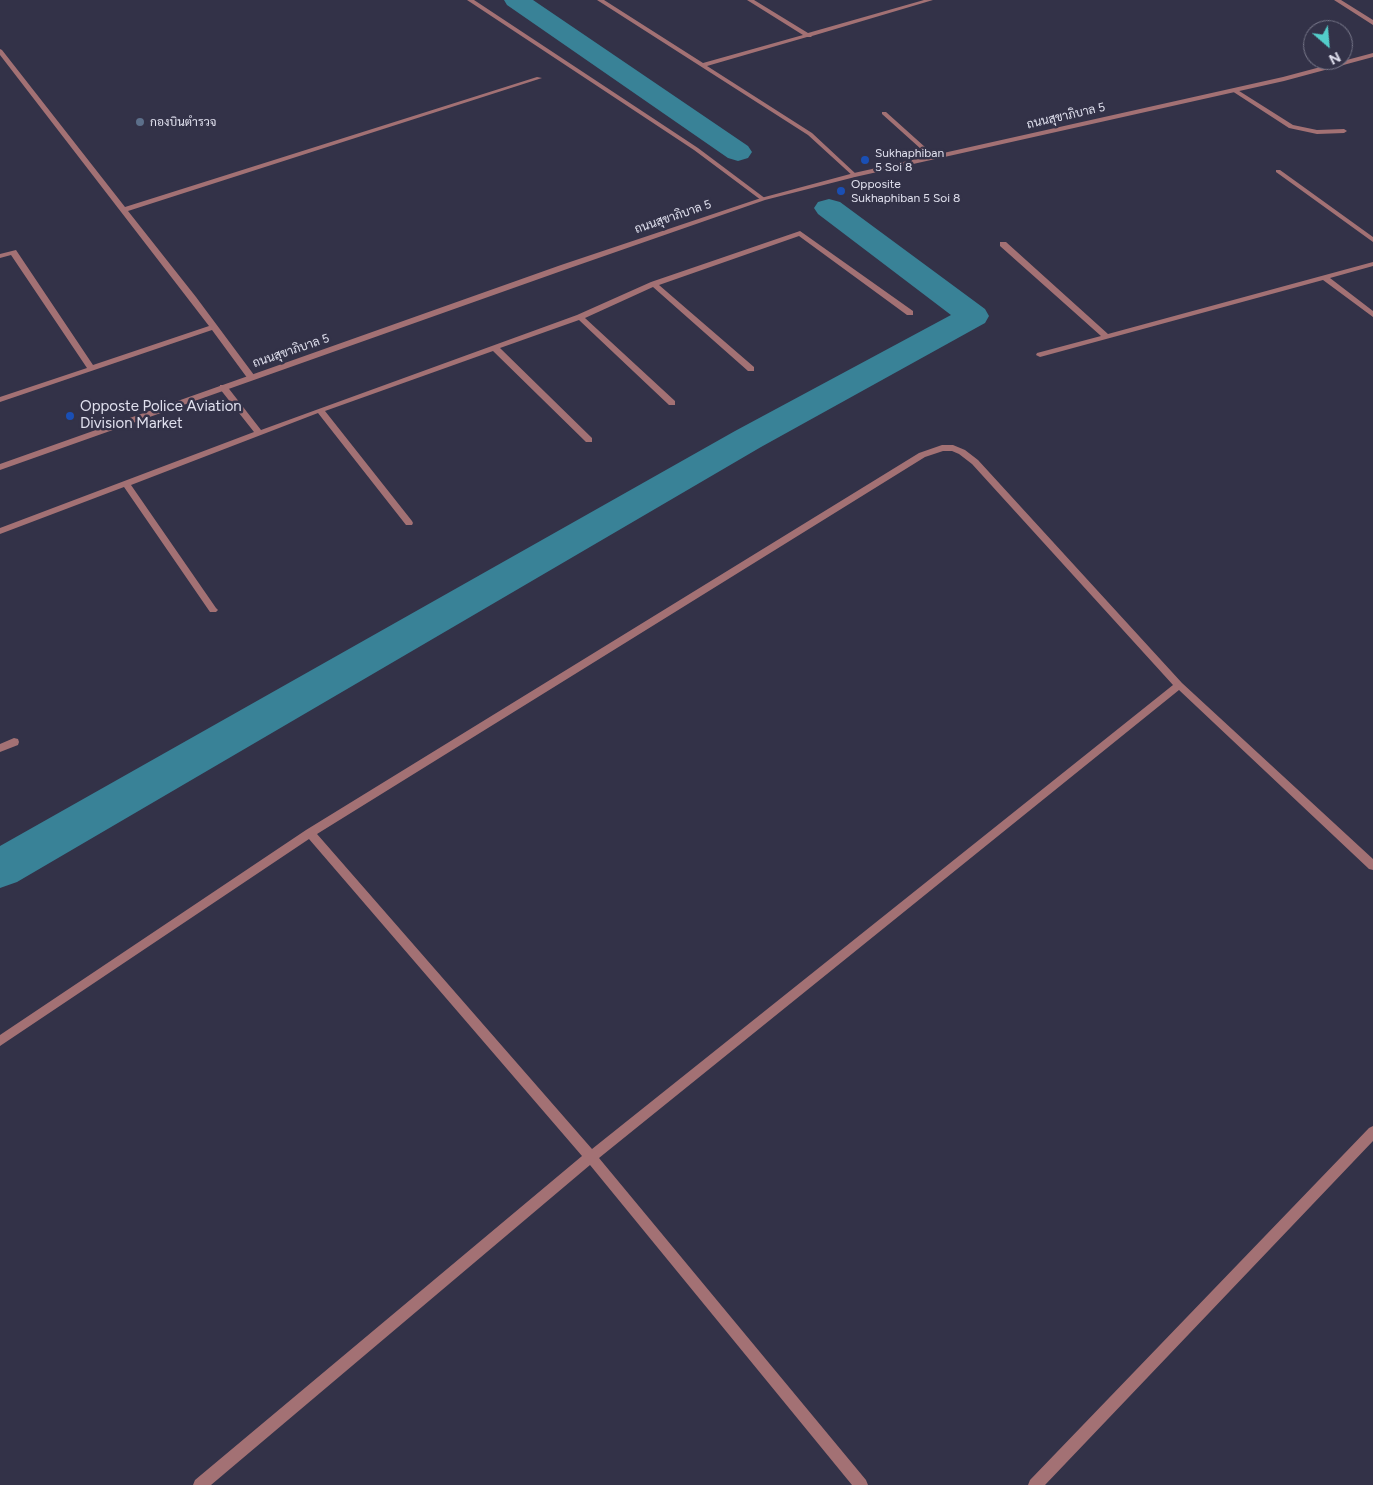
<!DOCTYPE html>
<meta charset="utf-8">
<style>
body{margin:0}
#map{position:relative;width:1373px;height:1485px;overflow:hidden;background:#333248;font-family:Figtree,sans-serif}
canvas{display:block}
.north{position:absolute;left:1303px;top:20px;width:50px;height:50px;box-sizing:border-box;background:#333248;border:1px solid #78788a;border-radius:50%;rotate:153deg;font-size:14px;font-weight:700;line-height:20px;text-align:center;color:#e0e0ee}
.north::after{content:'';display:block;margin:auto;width:18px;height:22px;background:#53cdca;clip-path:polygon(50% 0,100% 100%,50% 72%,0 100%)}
</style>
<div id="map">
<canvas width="1373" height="1485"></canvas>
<div class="north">N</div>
</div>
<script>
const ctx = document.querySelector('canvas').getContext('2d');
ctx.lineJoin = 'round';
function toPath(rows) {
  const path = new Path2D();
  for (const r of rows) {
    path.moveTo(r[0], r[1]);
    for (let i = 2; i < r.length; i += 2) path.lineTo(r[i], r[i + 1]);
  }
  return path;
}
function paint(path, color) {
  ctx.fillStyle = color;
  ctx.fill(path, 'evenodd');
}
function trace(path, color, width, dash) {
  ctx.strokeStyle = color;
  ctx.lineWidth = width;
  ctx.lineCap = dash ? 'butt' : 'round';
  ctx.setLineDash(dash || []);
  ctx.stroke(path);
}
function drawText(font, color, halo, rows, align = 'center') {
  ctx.font = font + ' Figtree,Sarabun,sans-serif';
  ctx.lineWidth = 5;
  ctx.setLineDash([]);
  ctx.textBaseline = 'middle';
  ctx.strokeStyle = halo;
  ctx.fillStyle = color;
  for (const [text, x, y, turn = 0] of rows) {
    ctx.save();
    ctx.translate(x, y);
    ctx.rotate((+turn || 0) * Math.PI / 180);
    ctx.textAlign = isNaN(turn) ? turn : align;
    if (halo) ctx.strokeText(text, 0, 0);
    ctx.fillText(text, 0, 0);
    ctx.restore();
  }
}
const canal = toPath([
 [504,0,533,0,748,146,752,152,748,158,738,161,728,158,507,5,504,0],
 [829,199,840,202,985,309,989,316,985,323,761,447,17,882,0,888,0,846,735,431,951,315,818,214,814,208,818,202,829,199]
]);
const minor = toPath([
 [467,0,474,0,698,148,766,199,761,200,694,150,467,0],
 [597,0,604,0,703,63,803,35,747,0,754,0,808,33,924,0,933,0,812,36,811,37,807,37,707,66,812,133,856,174,857,175,854,177,808,135,597,0],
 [1334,0,1341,0,1373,20,1373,25,1334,0],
 [0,49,2,50,125,207,537,77,542,78,128,211,196,297,254,375,254,379,248,379,212,330,0,402,0,397,87,368,11,255,0,258,0,254,16,250,93,365,209,326,0,55,0,49],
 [1232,89,1236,89,1293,125,1317,130,1344,129,1347,131,1344,133,1317,134,1289,128,1232,91,1232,89],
 [882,112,886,112,935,156,935,158,931,158,882,114,882,112],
 [1276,170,1280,170,1373,237,1373,242,1276,172,1276,170],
 [800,231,913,311,913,315,907,315,799,236,659,285,754,367,754,371,748,371,653,287,585,318,675,401,675,405,669,405,579,320,500,348,592,438,592,442,586,442,493,351,325,411,412,521,413,523,412,525,406,525,318,413,131,485,216,608,218,610,216,612,210,612,124,487,0,534,0,528,254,432,220,389,220,385,226,385,261,430,577,315,651,282,800,231],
 [1000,242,1006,242,1108,334,1373,262,1373,266,1330,278,1373,311,1373,317,1323,280,1040,357,1036,355,1037,353,1101,336,1000,246,1000,242],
 [953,445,965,450,978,460,1182,683,1373,859,1373,870,1369,869,1179,690,599,1158,866,1480,868,1485,852,1485,590,1165,211,1485,193,1485,195,1480,582,1156,309,839,0,1046,0,1035,306,830,919,453,942,445,953,445],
 [943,451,952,451,959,454,972,464,1173,685,592,1149,317,834,925,457,943,451],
 [14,738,18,739,19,742,18,745,0,752,0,744,14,738],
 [1373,1126,1373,1141,1045,1485,1028,1485,1030,1480,1369,1128,1373,1126]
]);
const tertiary = toPath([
 [1373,53,1373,57,1284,81,855,177,765,200,567,269,0,470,0,464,561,265,761,198,854,173,1283,77,1373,53]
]);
const markers = [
 [140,122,5,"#5c6f8a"],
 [865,160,5,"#1a4fb4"],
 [841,191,5,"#1a4fb4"],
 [70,416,5,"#1a4fb4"]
];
const farStreetnames = [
 ["ถนนสุขาภิบาล 5",1066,116,-13],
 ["ถนนสุขาภิบาล 5",673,217,-19],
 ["ถนนสุขาภิบาล 5",291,351,-19]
];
const farPoinames = [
 ["กองบินตำรวจ",150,122],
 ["Sukhaphiban",875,153],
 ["5 Soi 8",875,167],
 ["Opposite",851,184],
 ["Sukhaphiban 5 Soi 8",851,198]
];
const poiNames = [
 ["Opposte Police Aviation",80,407],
 ["Division Market",80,424]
];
paint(canal, '#398297');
paint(minor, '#a37174');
paint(tertiary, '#a37174');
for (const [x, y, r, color] of markers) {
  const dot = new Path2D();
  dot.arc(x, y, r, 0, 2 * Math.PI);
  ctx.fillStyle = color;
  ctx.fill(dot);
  trace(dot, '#333248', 2);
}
drawText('12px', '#e0e0ee', '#333248', farStreetnames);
drawText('12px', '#e0e0ee', '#333248', farPoinames, 'left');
drawText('15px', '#e0e0ee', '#333248', poiNames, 'left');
</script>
